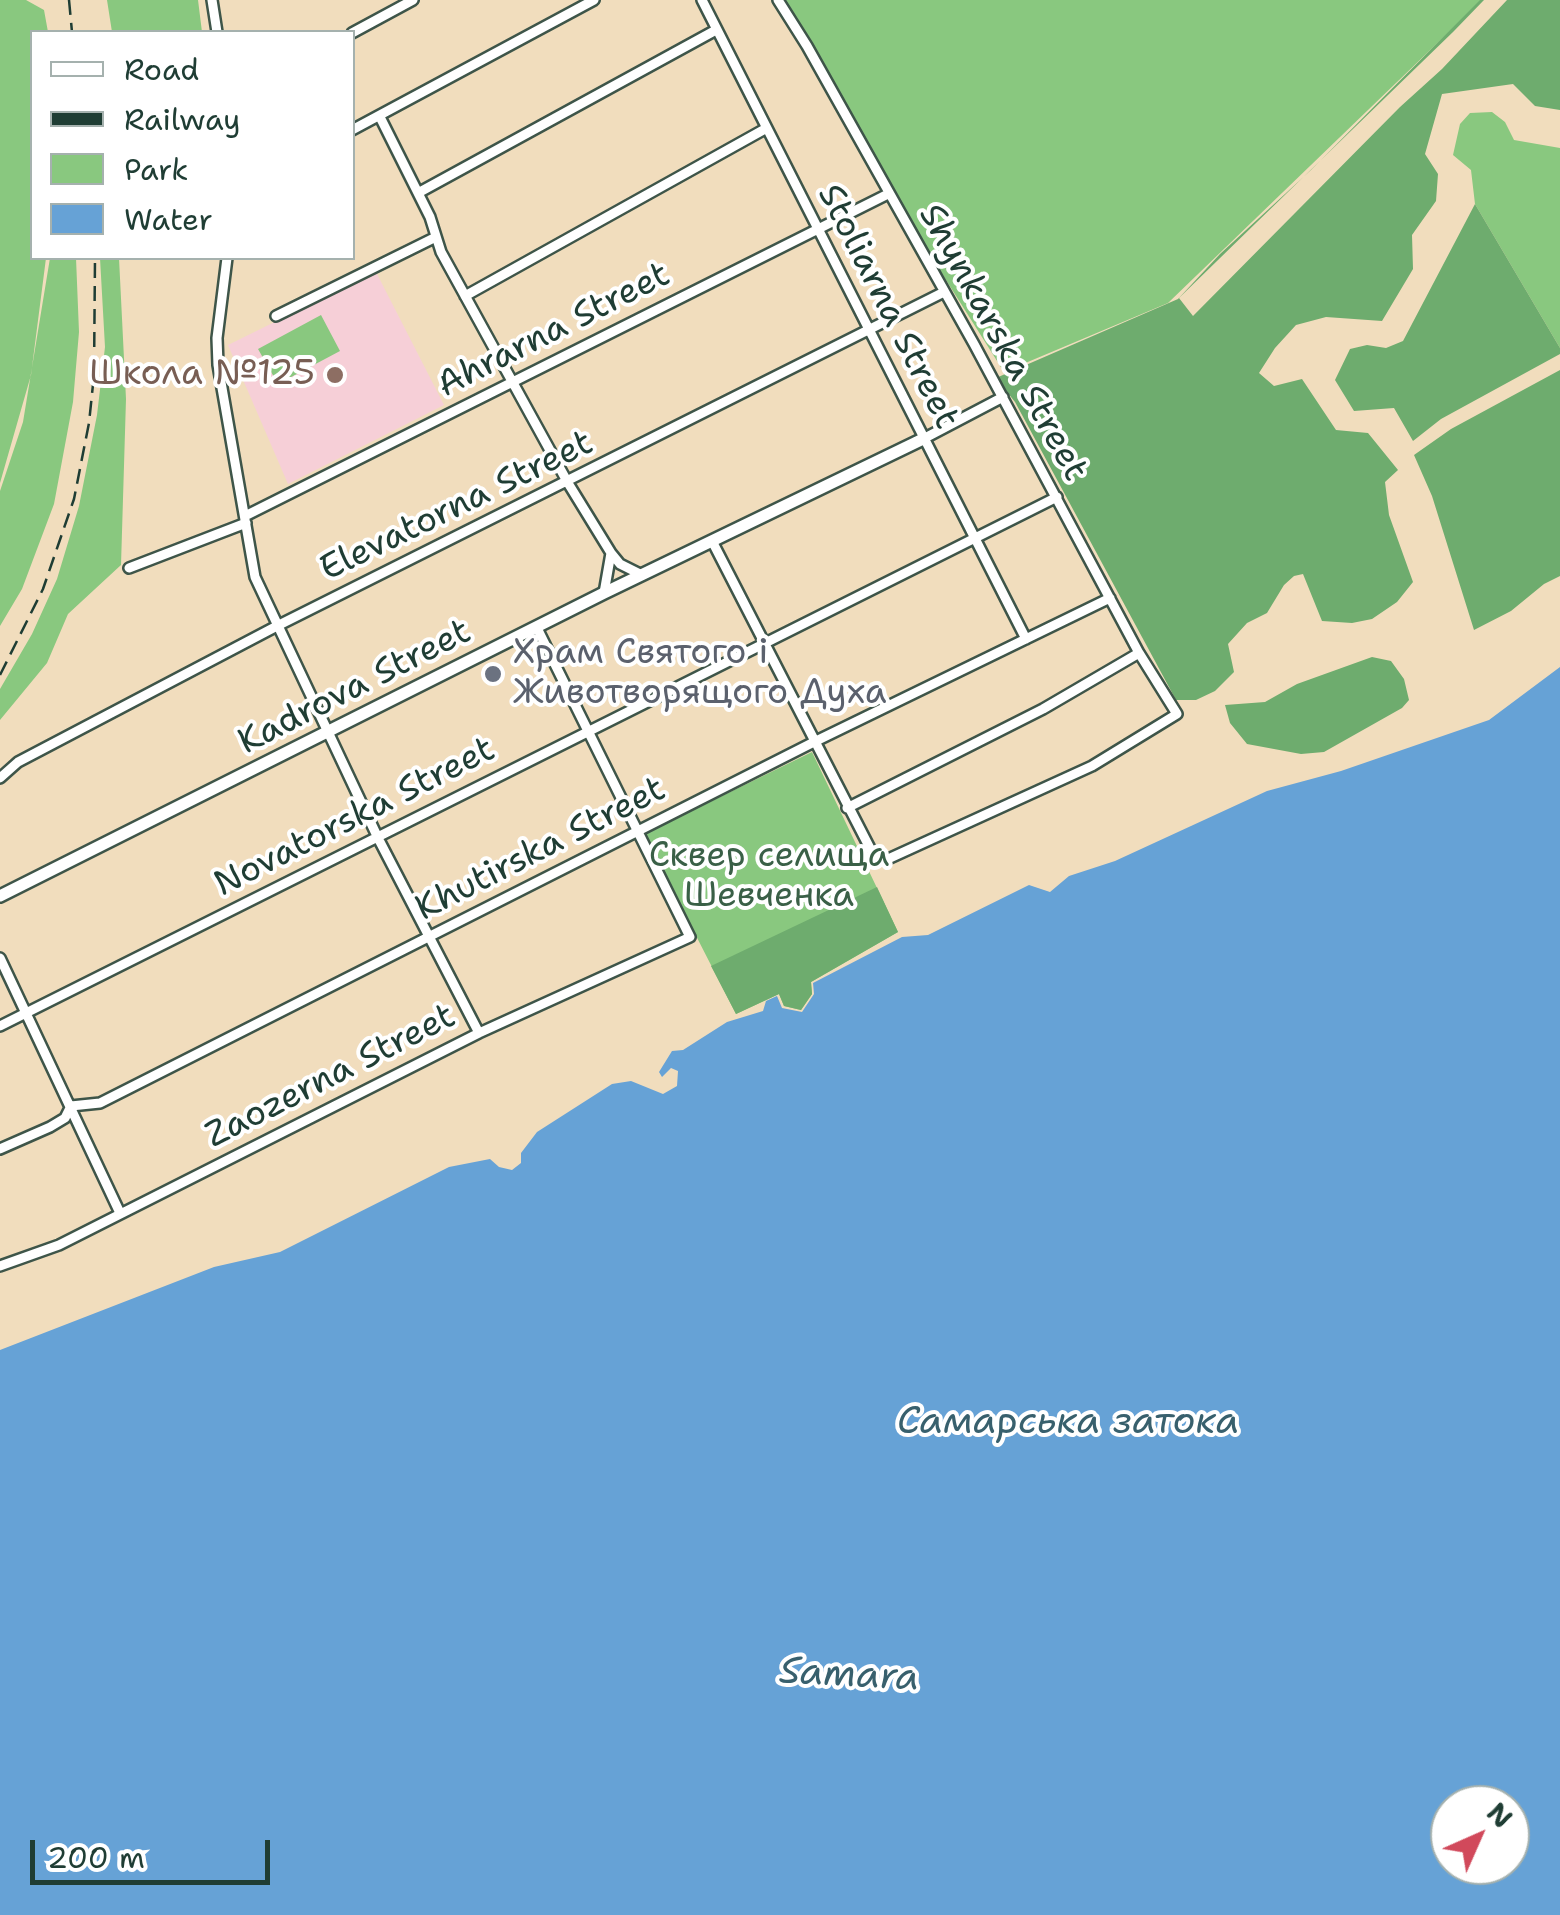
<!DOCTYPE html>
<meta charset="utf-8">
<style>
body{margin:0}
#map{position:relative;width:1560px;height:1915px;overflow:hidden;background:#f1ddbd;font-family:"Shantell Sans",sans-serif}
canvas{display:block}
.legend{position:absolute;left:30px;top:30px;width:325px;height:230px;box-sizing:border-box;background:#fff;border:2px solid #a5b1ae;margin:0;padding:12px 18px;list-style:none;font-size:30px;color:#1f3d34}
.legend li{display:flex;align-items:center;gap:20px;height:50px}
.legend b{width:50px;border:2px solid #a5b1ae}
.north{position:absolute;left:1430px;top:1785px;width:100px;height:100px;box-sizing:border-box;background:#fff;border:2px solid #a5b1ae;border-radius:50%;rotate:45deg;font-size:28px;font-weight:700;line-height:40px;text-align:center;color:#1f3d34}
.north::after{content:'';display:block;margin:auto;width:35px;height:45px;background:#d1495b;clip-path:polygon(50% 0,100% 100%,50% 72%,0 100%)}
.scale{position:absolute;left:30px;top:1840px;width:240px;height:45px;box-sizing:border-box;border:5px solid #1f3d34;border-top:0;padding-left:12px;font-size:30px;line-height:35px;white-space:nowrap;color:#1f3d34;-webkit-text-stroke:8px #fff;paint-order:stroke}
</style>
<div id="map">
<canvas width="1560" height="1915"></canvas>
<ul class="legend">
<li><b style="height:12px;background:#fff"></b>Road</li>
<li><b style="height:12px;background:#1f3d34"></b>Railway</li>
<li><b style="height:28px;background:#89c87f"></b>Park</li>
<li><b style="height:28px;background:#66a2d6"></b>Water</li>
</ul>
<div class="north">N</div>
<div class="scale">200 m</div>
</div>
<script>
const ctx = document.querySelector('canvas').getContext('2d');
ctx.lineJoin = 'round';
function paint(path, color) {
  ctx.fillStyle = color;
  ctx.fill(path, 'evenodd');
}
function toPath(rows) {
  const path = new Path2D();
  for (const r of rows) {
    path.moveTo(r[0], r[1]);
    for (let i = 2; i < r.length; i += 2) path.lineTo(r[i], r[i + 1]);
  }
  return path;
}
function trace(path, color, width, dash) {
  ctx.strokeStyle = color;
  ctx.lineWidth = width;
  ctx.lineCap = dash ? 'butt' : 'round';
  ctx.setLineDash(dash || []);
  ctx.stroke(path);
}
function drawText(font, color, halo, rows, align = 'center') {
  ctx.font = font + ' "Shantell Sans",sans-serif';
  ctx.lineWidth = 8;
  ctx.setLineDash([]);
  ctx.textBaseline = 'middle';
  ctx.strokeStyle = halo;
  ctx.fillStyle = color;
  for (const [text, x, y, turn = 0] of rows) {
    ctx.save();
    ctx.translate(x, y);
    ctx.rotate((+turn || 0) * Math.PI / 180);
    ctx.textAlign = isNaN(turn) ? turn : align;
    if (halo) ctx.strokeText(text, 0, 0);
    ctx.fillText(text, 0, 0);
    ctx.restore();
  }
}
const built = toPath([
 [376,272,444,405,288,484,228,345]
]);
const green = toPath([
 [0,0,26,0,44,10,48,32,32,32,32,258,46,258,31,375,0,483],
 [107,0,198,0,202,32,112,32],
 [779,0,1482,0,1168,303,1004,372,893,196],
 [1492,112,1505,122,1514,140,1560,148,1560,348,1475,204,1471,170,1453,155,1460,124,1470,113],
 [50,258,76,258,79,332,73,402,54,504,22,589,0,626,0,491,23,422],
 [100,258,119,258,126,399,121,565,68,614,47,663,0,720,0,689,32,634,57,579,79,506,97,415,105,347],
 [321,315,340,351,278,384,258,349],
 [812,752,898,932,811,982,812,994,801,1010,784,1006,779,994,736,1014,644,834]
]);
const forest = toPath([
 [1480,0,1484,0,1453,32,1257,222,1179,298,1193,316,1400,107,1442,69,1507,0,1560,0,1560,110,1535,106,1513,84,1442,94,1425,154,1438,174,1436,201,1412,235,1413,269,1382,321,1326,317,1296,325,1275,348,1259,373,1274,386,1302,379,1336,430,1368,433,1398,470,1385,482,1389,515,1413,582,1397,602,1372,619,1352,623,1322,621,1303,574,1294,576,1284,585,1267,613,1247,623,1228,644,1234,672,1215,691,1196,700,1176,700,1015,402,996,378,1178,299,1220,254,1311,170],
 [1475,204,1560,348,1560,354,1441,419,1413,441,1394,408,1354,411,1335,380,1350,349,1367,345,1386,348,1403,341],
 [1560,370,1560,576,1544,584,1511,611,1474,630,1432,496,1414,455,1451,429],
 [1372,657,1391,661,1404,679,1409,700,1402,708,1324,752,1301,754,1247,744,1230,723,1225,705,1265,702,1297,684],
 [877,887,898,932,811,982,812,994,801,1010,784,1006,779,994,736,1014,711,966]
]);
const water = toPath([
 [1560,667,1560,1915,0,1915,0,1350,214,1267,280,1252,449,1167,490,1159,499,1167,512,1170,521,1163,521,1153,537,1132,612,1084,631,1081,663,1094,677,1086,678,1071,671,1068,662,1077,659,1072,672,1051,683,1050,727,1022,763,1011,766,1001,777,996,782,1008,802,1012,814,994,813,983,902,937,928,935,1029,885,1050,892,1069,876,1115,861,1267,791,1341,771,1489,720],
 [1450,1805,1510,1805,1510,1865,1450,1865]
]);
const street = toPath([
 [212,0,217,32],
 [702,0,1026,639],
 [352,33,413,0],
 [380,117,430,217,441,252,568,483,611,553,620,564,642,575],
 [352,130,594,0],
 [418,193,716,30],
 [227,258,217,338,218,365,255,577,378,838,479,1033],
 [465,296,765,129],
 [276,316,436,237],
 [923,439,1003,397],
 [245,516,888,194],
 [712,541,875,858,888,859,1092,766,1177,714,1139,653,974,344,807,46,778,0],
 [129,568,246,523],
 [604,593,611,553],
 [0,778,18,762,277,626,944,292],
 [847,808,1043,709,1139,653],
 [0,958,120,1213],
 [0,1026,1057,497],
 [0,1149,50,1127,65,1118,71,1106,100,1103,816,741,1110,598],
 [0,1266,59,1245,479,1033,690,937,537,628]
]);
const secondary = toPath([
 [0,896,604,593,923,439]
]);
const rail = toPath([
 [69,0,72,32],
 [0,675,43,589,74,499,89,423,94,375,95,258]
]);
const markers = [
 [335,375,10,"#8d6e63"],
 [493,674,10,"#6b7280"]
];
const streetNames = [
 ["Stoliarna Street",887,307,63],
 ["Ahrarna Street",554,331,-27],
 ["Shynkarska Street",1002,343,61],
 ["Elevatorna Street",457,507,-26],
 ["Kadrova Street",355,688,-27],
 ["Novatorska Street",355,818,-27],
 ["Khutirska Street",541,850,-27],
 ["Zaozerna Street",331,1077,-27]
];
const educationNames = [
 ["Школа №125",315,375]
];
const worshipNames = [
 ["Храм Святого і",513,654],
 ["Животворящого Духа",513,694]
];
const parkNames = [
 ["Сквер селища",769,857],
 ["Шевченка",769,897]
];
const waterNames = [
 ["Самарська затока",1068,1423],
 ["Samara",849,1676,3]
];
paint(built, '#f6cfd7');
paint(green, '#89c87f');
paint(forest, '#6eac6e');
paint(water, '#66a2d6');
trace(street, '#3e5549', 14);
trace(secondary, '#3e5549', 16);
trace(street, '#fff', 9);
trace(secondary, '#fff', 11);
trace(rail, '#1f3d34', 2.5, [15, 8]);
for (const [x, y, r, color] of markers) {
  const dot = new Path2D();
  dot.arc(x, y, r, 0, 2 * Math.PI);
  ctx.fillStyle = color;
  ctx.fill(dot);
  trace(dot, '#fff', 4);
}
drawText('35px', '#1f3d34', '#fff', streetNames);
drawText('35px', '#785e54', '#fff', educationNames, 'right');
drawText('35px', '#5b616d', '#fff', worshipNames, 'left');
drawText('35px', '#3a6047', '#fff', parkNames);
drawText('italic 38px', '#38606d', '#fff', waterNames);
</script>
